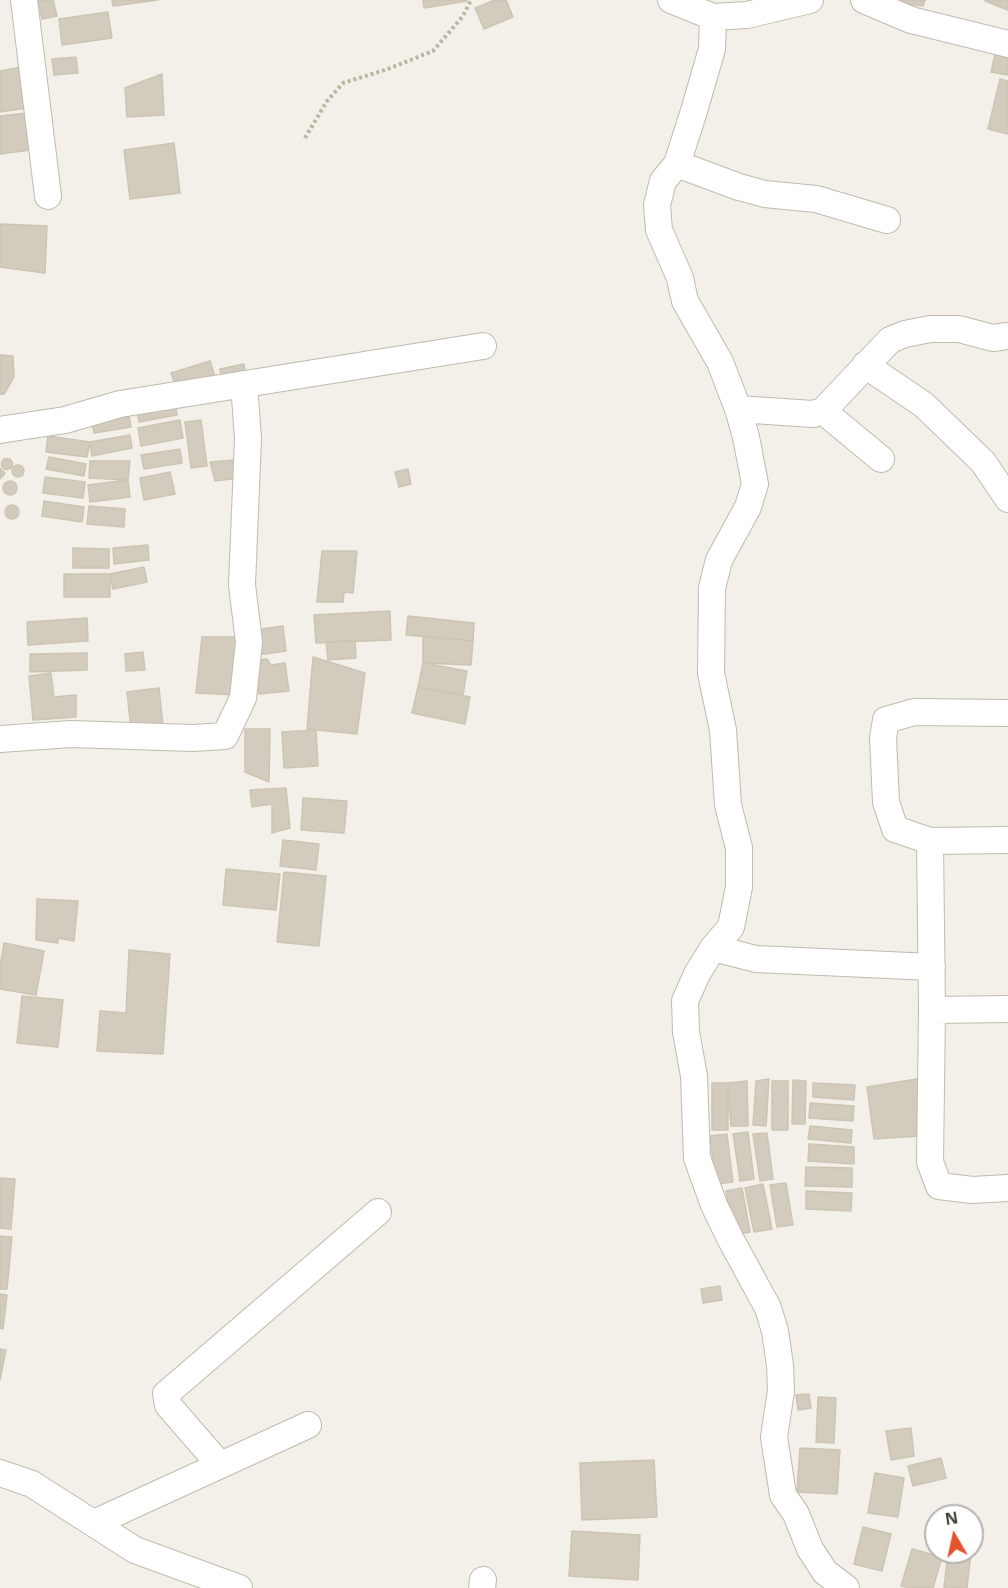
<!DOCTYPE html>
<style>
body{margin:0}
#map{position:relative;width:1008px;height:1588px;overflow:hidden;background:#f2f0e8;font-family:"Open Sans",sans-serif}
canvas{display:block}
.north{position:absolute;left:924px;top:1504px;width:60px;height:60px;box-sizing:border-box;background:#fff;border:2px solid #b5b3af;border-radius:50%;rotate:351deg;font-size:16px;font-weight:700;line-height:24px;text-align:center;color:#454137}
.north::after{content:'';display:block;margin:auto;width:21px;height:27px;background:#e5542c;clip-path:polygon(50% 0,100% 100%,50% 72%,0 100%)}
</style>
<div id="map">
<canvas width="1008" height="1588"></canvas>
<div class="north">N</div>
</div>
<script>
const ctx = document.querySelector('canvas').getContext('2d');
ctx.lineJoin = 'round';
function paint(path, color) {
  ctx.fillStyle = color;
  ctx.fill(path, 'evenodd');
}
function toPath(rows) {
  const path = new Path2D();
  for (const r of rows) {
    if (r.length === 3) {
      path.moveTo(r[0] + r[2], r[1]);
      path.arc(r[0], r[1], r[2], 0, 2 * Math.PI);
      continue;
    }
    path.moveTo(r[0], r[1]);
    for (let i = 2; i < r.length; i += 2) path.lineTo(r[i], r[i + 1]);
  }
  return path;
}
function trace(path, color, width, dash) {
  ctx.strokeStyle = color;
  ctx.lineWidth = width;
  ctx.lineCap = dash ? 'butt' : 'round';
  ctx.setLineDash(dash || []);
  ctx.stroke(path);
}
const building = toPath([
 [38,0,53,0,57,16,42,19,38,0],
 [112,0,158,0,113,6,112,0],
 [423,0,467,0,467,1,424,8,423,0],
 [495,0,506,0,513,17,484,29,475,8,495,0],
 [888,0,925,0,923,6,888,2,888,0],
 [985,0,1008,0,1008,10,985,1,985,0],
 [108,12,112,38,62,45,59,19,108,12],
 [995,54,1008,57,1008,75,991,72,995,54],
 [76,57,78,73,54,75,52,59,76,57],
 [27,66,33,107,0,112,0,71,27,66],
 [162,74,164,115,127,117,125,88,162,74],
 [1000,79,1008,81,1008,134,988,129,1000,79],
 [27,113,31,150,0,154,0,116,27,113],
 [174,143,180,193,130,199,124,150,174,143],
 [0,224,47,226,45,273,0,267,0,224],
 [0,355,13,356,14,377,4,394,0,394,0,355],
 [210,361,215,377,177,389,171,373,210,361],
 [244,364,246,377,222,381,220,369,244,364],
 [175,398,177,415,139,422,136,404,175,398],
 [128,411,131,427,94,433,91,417,128,411],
 [180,420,183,438,141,446,138,428,180,420],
 [201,420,207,466,191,468,185,422,201,420],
 [130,435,132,448,92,456,90,442,130,435],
 [48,436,90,442,87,457,46,452,48,436],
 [180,449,182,463,144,469,141,455,180,449],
 [49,457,86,464,84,476,46,469,49,457],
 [7,464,5.5],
 [236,460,239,478,215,481,210,462,236,460],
 [90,461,130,461,128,480,89,478,90,461],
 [18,471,6],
 [0,468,5,473,0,479,0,468],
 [408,469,411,484,399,487,395,472,408,469],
 [170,472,175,494,144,500,140,478,170,472],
 [45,477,85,482,83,498,43,493,45,477],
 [128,480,130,497,90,502,88,485,128,480],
 [10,488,7],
 [44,501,84,507,82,522,42,516,44,501],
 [12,512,7],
 [89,506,125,509,124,527,87,524,89,506],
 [148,545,149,560,114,564,113,548,148,545],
 [73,548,109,549,109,568,73,568,73,548],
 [322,551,357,551,353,593,344,592,343,602,317,602,322,551],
 [144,567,147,582,113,589,110,574,144,567],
 [64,574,110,574,110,597,64,597,64,574],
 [390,611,391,640,316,643,314,615,390,611],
 [408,616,474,623,473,641,406,635,408,616],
 [87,618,88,641,28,645,27,622,87,618],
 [283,626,286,651,257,655,254,630,283,626],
 [423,636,473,641,471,665,423,663,423,636],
 [202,637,240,637,236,695,196,693,202,637],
 [355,640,356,658,328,660,326,642,355,640],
 [143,652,145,670,126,671,125,654,143,652],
 [87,653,87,670,30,672,30,654,87,653],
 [313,657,365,673,357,734,307,729,313,657],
 [267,659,271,665,285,663,289,691,259,694,258,687,251,688,248,661,267,659],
 [423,663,467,671,463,695,418,687,423,663],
 [51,673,54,697,76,695,76,717,33,720,29,676,51,673],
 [418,687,470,697,465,724,412,713,418,687],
 [159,688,163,726,131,729,127,692,159,688],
 [245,729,270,729,269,782,245,772,245,729],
 [316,730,318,766,284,768,282,732,316,730],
 [286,788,290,828,272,833,272,804,252,807,250,790,286,788],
 [303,798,347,801,344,833,301,830,303,798],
 [283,840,319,844,316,870,280,866,283,840],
 [226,869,280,874,276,910,223,905,226,869],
 [284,872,326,876,319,946,277,942,284,872],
 [37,899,78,901,74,941,58,938,58,943,36,940,37,899],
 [4,943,44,951,36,995,0,989,0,967,4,943],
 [129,950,170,954,163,1054,97,1051,100,1011,126,1013,129,950],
 [22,996,63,1000,58,1047,17,1043,22,996],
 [923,1078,920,1136,874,1139,867,1087,923,1078],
 [769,1079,766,1126,753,1125,756,1081,769,1079],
 [793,1080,806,1081,805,1124,792,1124,793,1080],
 [747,1081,748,1126,731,1126,728,1083,747,1081],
 [772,1081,788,1081,788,1130,772,1130,772,1081],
 [712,1083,728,1083,728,1130,712,1130,712,1083],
 [813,1083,855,1085,854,1100,813,1097,813,1083],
 [810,1103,854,1106,853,1121,809,1118,810,1103],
 [810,1126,852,1130,851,1143,808,1139,810,1126],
 [748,1132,754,1179,740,1181,733,1134,748,1132],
 [767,1133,773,1179,760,1181,753,1134,767,1133],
 [727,1134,733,1182,716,1184,710,1136,727,1134],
 [809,1144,854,1147,854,1164,808,1161,809,1144],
 [806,1167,852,1168,852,1187,805,1186,806,1167],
 [0,1178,15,1179,11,1229,0,1228,0,1178],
 [786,1183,793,1225,777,1227,770,1185,786,1183],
 [763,1184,772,1229,754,1232,745,1188,763,1184],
 [742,1188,750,1232,734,1235,726,1191,742,1188],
 [806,1191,852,1193,851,1211,806,1209,806,1191],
 [0,1236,12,1237,7,1289,0,1289,0,1236],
 [720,1286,722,1300,703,1303,701,1289,720,1286],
 [0,1294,7,1295,3,1329,0,1328,0,1294],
 [0,1349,6,1350,0,1380,0,1349],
 [809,1394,811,1408,798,1410,796,1395,809,1394],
 [818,1397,836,1398,834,1443,816,1442,818,1397],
 [911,1428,914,1456,891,1460,886,1431,911,1428],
 [800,1448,840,1450,837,1494,797,1492,800,1448],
 [941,1458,946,1478,913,1486,908,1466,941,1458],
 [654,1460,657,1517,582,1520,580,1463,654,1460],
 [875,1473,904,1478,898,1517,868,1513,875,1473],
 [863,1527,891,1534,882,1571,854,1564,863,1527],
 [572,1531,640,1535,638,1580,569,1576,572,1531],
 [912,1549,942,1557,933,1588,910,1588,901,1586,912,1549],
 [948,1552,971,1552,967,1588,944,1588,948,1552]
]);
const path = toPath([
 [305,138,327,101,343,83,388,69,433,51,463,16,471,0]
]);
const minor = toPath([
 [24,0,48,196],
 [671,0,713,17,747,15,810,0],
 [864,0,911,20,1008,44],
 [713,17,712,49,694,111,677,164,663,181,657,205,659,230,680,278,685,301,720,362,738,409,746,437,755,484,748,507,719,560,712,588,711,673,723,730,728,805,739,848,739,887,731,927,713,948,697,974,685,1001,686,1032,694,1076,697,1158,714,1205,730,1238,768,1308,775,1331,780,1365,781,1391,774,1437,783,1495,796,1514,810,1549,825,1572,846,1588],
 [677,164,739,187,765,194,816,199,887,220],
 [865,365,924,405,983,462,1008,499],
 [738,409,813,414,823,411,890,340,905,334,930,329,959,329,993,338,1008,336],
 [823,411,881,459],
 [0,430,65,420,120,404,483,346],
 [1008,713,914,712,886,720,883,738,886,802,895,829,930,841,1008,840],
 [0,739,71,734,193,738,225,736,243,698,249,642,242,585,248,438,244,384],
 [930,841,932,1010,930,1162,939,1186,972,1190,1008,1188],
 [713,948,756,959,932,967],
 [932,1010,1008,1009],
 [220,1465,168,1405,166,1394,378,1212],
 [0,1473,32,1484,135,1550,239,1588],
 [94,1523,308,1425],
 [482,1588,483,1580]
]);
paint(building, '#d3ccbe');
trace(building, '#cdc4b2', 1.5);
trace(minor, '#c0bbae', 28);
trace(path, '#bdb49e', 4, [3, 3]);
trace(minor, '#fff', 26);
</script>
